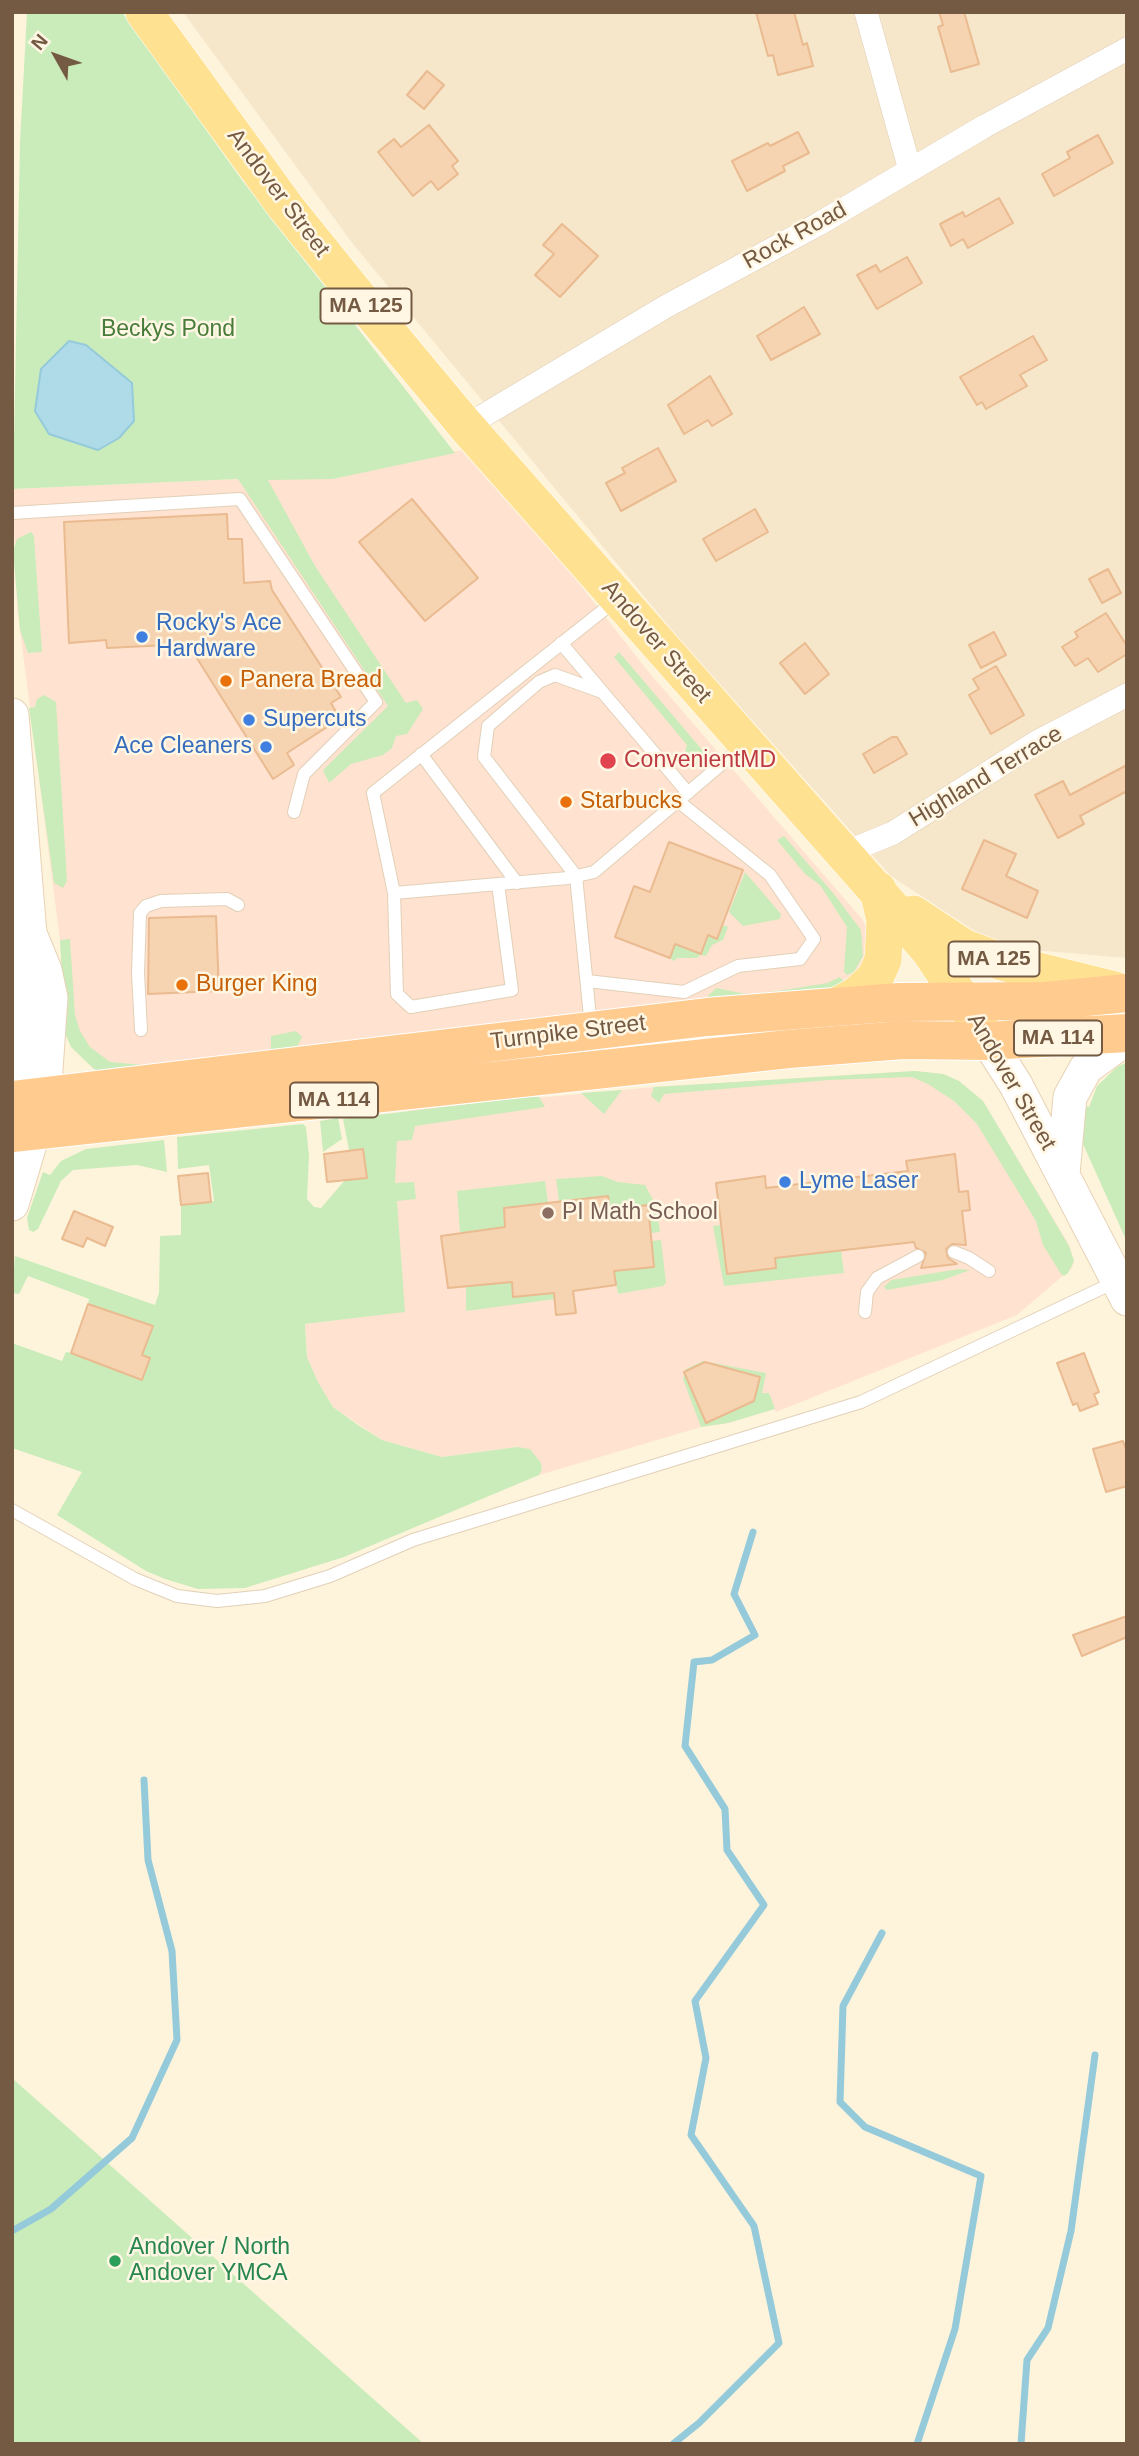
<!DOCTYPE html>
<style>
body{margin:0}
#map{position:relative;width:1139px;height:2456px;overflow:hidden;background:#fef4dc;font-family:Arial,sans-serif}
canvas{display:block}
.frame{position:absolute;inset:0;border:14px solid #755a43;pointer-events:none}
.north{position:absolute;left:21px;top:21px;width:70px;height:70px;-webkit-text-stroke:5px #fff7e4;paint-order:stroke;rotate:310deg;font-size:19px;font-weight:700;line-height:28px;text-align:center;color:#755a43}
.north::after{content:'';display:block;margin:auto;width:24px;height:32px;background:#755a43;clip-path:polygon(50% 0,100% 100%,50% 72%,0 100%)}
</style>
<div id="map">
<canvas width="1139" height="2456"></canvas>
<div class="frame"></div>
<div class="north">N</div>
</div>
<script>
const ctx = document.querySelector('canvas').getContext('2d');
ctx.lineJoin = 'round';
function paint(path, color) {
  ctx.fillStyle = color;
  ctx.fill(path, 'evenodd');
}
function toPath(rows) {
  const path = new Path2D();
  for (const r of rows) {
    path.moveTo(r[0], r[1]);
    for (let i = 2; i < r.length; i += 2) path.lineTo(r[i], r[i + 1]);
  }
  return path;
}
function trace(path, color, width, dash) {
  ctx.strokeStyle = color;
  ctx.lineWidth = width;
  ctx.lineCap = dash ? 'butt' : 'round';
  ctx.setLineDash(dash || []);
  ctx.stroke(path);
}
function drawText(font, color, halo, rows, align = 'center') {
  ctx.font = font + ' Arial,sans-serif';
  ctx.lineWidth = 5;
  ctx.setLineDash([]);
  ctx.textBaseline = 'middle';
  ctx.strokeStyle = halo;
  ctx.fillStyle = color;
  for (const [text, x, y, turn = 0] of rows) {
    ctx.save();
    ctx.translate(x, y);
    ctx.rotate((+turn || 0) * Math.PI / 180);
    ctx.textAlign = isNaN(turn) ? turn : align;
    if (halo) ctx.strokeText(text, 0, 0);
    ctx.fillText(text, 0, 0);
    ctx.restore();
  }
}
const residential = toPath([
 [183,12,1127,12,1127,958,999,947,891,876,676,635,353,244]
]);
const commercial = toPath([
 [461,450,578,582,647,670,862,919,868,930,871,954,848,986,283,1054,94,1069,71,1047,65,1033,60,940,17,607,13,489,238,479,333,479],
 [915,1071,943,1074,959,1081,983,1101,1069,1245,1074,1261,1072,1268,1017,1315,776,1412,774,1409,728,1423,701,1427,539,1475,542,1470,517,1447,442,1457,382,1440,333,1407,318,1382,307,1357,305,1324,394,1313,384,1143,409,1110,654,1087]
]);
const green = toPath([
 [27,12,122,12,242,180,455,453,333,479,268,480,315,566,406,703,417,700,423,709,407,734,396,736,392,748,383,755,351,764,329,783,323,770,388,706,238,479,13,489,20,142],
 [31,532,34,536,42,652,28,653,20,630,13,551,17,539],
 [619,652,704,752,695,769,680,769,687,745,614,657],
 [44,695,56,702,67,881,63,888,54,883,29,708,35,707,37,699],
 [784,836,834,894,861,930,863,956,854,972,847,975,844,972,847,927,820,885,805,874,777,840],
 [745,872,781,914,780,919,743,926,729,912],
 [722,925,728,927,723,940,712,945,706,956,700,955,697,958,677,958,674,961,670,958,675,944,701,953,708,935,717,938],
 [70,939,75,1015,80,1031,90,1047,110,1062,144,1065,271,1050,271,1036,296,1031,302,1037,298,1045,292,1052,106,1074,94,1069,71,1047,65,1033,60,940],
 [840,977,848,986,833,991,706,998,716,988,746,994,778,991,827,983],
 [1127,1062,1127,1242,1083,1144,1080,1124,1083,1105,1089,1107,1097,1086,1117,1067],
 [915,1071,943,1074,959,1081,983,1101,1069,1246,1074,1261,1068,1273,1064,1276,1061,1274,1043,1245,1036,1221,977,1124,954,1101,928,1084,912,1077,829,1080,664,1094,659,1103,651,1096,654,1087],
 [622,1090,604,1114,581,1093],
 [528,1097,539,1097,545,1107,415,1126,412,1140,397,1141,395,1183,414,1182,416,1199,397,1201,405,1312,305,1324,307,1357,318,1382,333,1407,358,1425,382,1440,442,1457,517,1447,530,1449,541,1463,542,1470,539,1475,344,1557,245,1588,198,1589,165,1579,146,1571,57,1515,82,1472,12,1448,12,1343,62,1361,66,1352,71,1353,142,1380,150,1358,142,1355,147,1324,88,1304,89,1299,28,1276,19,1294,12,1293,15,1256,155,1305,159,1293,160,1236,181,1235,181,1205,214,1201,209,1165,178,1169,177,1137,303,1124,306,1127,309,1156,307,1199,314,1207,321,1208,345,1180,367,1178,363,1149,349,1150,343,1119],
 [338,1118,342,1139,323,1152,320,1121],
 [164,1140,167,1172,137,1165,73,1170,61,1181,38,1229,33,1232,29,1230,27,1218,43,1172,50,1175,61,1161,86,1149],
 [602,1176,618,1182,645,1185,656,1205,660,1232,651,1233,648,1205,610,1210,608,1196,559,1202,556,1179],
 [545,1181,548,1203,504,1208,505,1227,460,1233,457,1191],
 [720,1225,727,1274,775,1258,841,1250,844,1273,724,1286,713,1226],
 [661,1240,666,1283,663,1286,618,1294,614,1271,654,1267,652,1241],
 [959,1269,970,1270,943,1280,887,1290,884,1287,891,1280],
 [512,1282,514,1297,554,1293,555,1299,466,1311,466,1286],
 [703,1361,766,1373,762,1393,769,1393,775,1409,728,1423,701,1427,683,1379,686,1369],
 [685,1372,760,1377,754,1401,705,1422],
 [12,2078,424,2444,12,2444]
]);
const water = toPath([
 [69,341,86,345,132,383,134,421,119,438,98,450,49,434,35,411,41,369,69,341]
]);
const stream = toPath([
 [882,1933,843,2006,840,2102,865,2127,981,2176,955,2329,917,2444],
 [12,2231,51,2209,132,2138,177,2040,172,1951,148,1860,144,1780],
 [673,2444,699,2423,779,2343,754,2226,691,2135,706,2058,695,2001,764,1905,727,1850,725,1809,685,1746,694,1662,712,1660,755,1635,734,1594,753,1532],
 [1021,2444,1027,2360,1048,2328,1071,2231,1095,2055]
]);
const building = toPath([
 [756,12,794,12,803,45,807,43,813,66,778,75,773,55,768,56,756,12],
 [939,12,964,12,979,64,951,72,938,27,943,25,939,12],
 [427,71,444,85,424,109,407,95,427,71],
 [429,125,458,161,452,166,458,174,438,190,431,181,413,196,378,152,394,139,401,147,429,125],
 [798,132,809,153,783,166,785,171,747,191,732,161,768,143,770,146,798,132],
 [1098,135,1113,163,1054,196,1042,174,1070,158,1067,152,1098,135],
 [999,198,1013,223,968,248,963,239,951,246,940,224,963,212,965,217,999,198],
 [562,224,598,256,560,297,535,275,554,254,543,245,562,224],
 [907,257,922,283,877,309,857,275,876,265,880,272,907,257],
 [804,307,820,334,771,360,757,336,804,307],
 [1033,336,1047,360,1020,375,1027,386,986,409,982,402,977,405,960,377,1033,336],
 [710,376,732,414,712,426,708,420,684,434,668,405,710,376],
 [658,448,676,481,621,511,606,483,625,473,622,468,658,448],
 [412,499,478,578,425,621,359,542,412,499],
 [755,509,768,532,716,561,703,539,755,509],
 [227,514,228,539,242,539,244,583,270,581,272,590,341,697,331,703,336,712,323,720,327,727,287,753,294,765,273,779,188,644,107,648,106,640,69,643,64,522,227,514],
 [1108,569,1121,593,1102,603,1089,579,1108,569],
 [1106,613,1127,646,1127,654,1098,672,1088,658,1075,666,1062,647,1078,637,1075,632,1106,613],
 [994,632,1006,655,981,668,969,645,994,632],
 [805,643,829,674,805,694,780,663,805,643],
 [996,666,1024,715,991,734,969,695,979,689,973,679,996,666],
 [892,737,897,737,907,754,874,773,863,754,892,737],
 [1127,765,1127,791,1080,816,1084,824,1058,838,1035,795,1063,781,1070,795,1127,765],
 [984,840,1016,854,1006,876,1038,891,1027,918,962,889,984,840],
 [669,842,743,870,717,939,708,935,701,954,675,944,670,958,615,937,634,886,650,892,669,842],
 [216,916,219,991,148,994,149,918,216,916],
 [363,1149,367,1178,327,1182,324,1154,363,1149],
 [955,1154,959,1192,968,1191,970,1210,962,1211,966,1245,952,1244,946,1249,948,1258,957,1264,921,1268,926,1253,916,1248,914,1242,775,1258,776,1268,727,1274,716,1183,765,1176,766,1188,908,1171,906,1161,955,1154],
 [208,1173,211,1202,181,1205,178,1176,208,1173],
 [608,1196,610,1210,648,1205,654,1267,614,1271,616,1285,573,1291,576,1313,556,1315,554,1293,513,1297,512,1282,448,1288,441,1236,505,1227,504,1208,608,1196],
 [74,1211,113,1227,105,1246,87,1238,83,1247,62,1239,74,1211],
 [88,1304,153,1326,142,1355,150,1358,142,1380,71,1353,88,1304],
 [1084,1353,1099,1392,1094,1394,1098,1404,1080,1411,1077,1403,1073,1405,1057,1363,1084,1353],
 [705,1362,760,1377,754,1401,706,1423,684,1372,705,1362],
 [1123,1441,1127,1452,1127,1486,1106,1492,1093,1449,1123,1441],
 [1127,1616,1127,1637,1082,1656,1073,1635,1127,1616]
]);
const service = toPath([
 [12,513,240,499,376,702,304,774,294,812],
 [615,601,373,793,394,893,568,878,594,872,743,746],
 [561,643,688,793],
 [421,754,517,883],
 [394,893,397,994,411,1007,512,990,498,884],
 [587,981,684,992,738,966,800,959,814,939,770,875,678,801],
 [591,1027,576,876,484,757,488,726,539,682,555,675,602,692],
 [141,1030,138,973,140,913,146,906,161,901,227,899,238,905],
 [954,1252,969,1258,989,1271],
 [865,1312,867,1292,877,1278,918,1256],
 [12,1510,135,1579,177,1596,217,1601,265,1596,330,1576,413,1540,861,1402,1115,1282]
]);
const minor = toPath([
 [866,12,910,170],
 [466,426,665,307,817,225,985,126,1127,49],
 [842,854,893,833,1037,742,1127,695]
]);
const secondary = toPath([
 [12,715,30,934,22,986,19,1062,12,1088],
 [31,936,45,970,51,998,44,1098],
 [988,1041,1016,1085,1127,1299],
 [1063,1174,1070,1097,1086,1068,1127,1038],
 [12,1204,34,1131]
]);
const primary = toPath([
 [144,12,285,206,351,288,466,426,929,950,979,1025],
 [913,914,963,947,1002,962,1115,990],
 [835,1007,857,995,875,978,883,960,885,921,878,890]
]);
const trunk = toPath([
 [12,1100,707,1017,899,1002,1045,1001,1127,993],
 [12,1133,789,1049,903,1040,988,1041,1127,1033]
]);
const markers = [
 [142,637,7,"#3f7fe0"],
 [226,681,7,"#e8710a"],
 [249,720,7,"#3f7fe0"],
 [266,747,7,"#3f7fe0"],
 [608,761,9,"#e0444e"],
 [566,802,7,"#e8710a"],
 [182,985,7,"#e8710a"],
 [785,1182,7,"#3f7fe0"],
 [548,1213,7,"#8d6e63"],
 [115,2261,7,"#2e9e5b"]
];
const shields = [
 [366,306,91],
 [994,959,91],
 [1058,1038,88],
 [334,1100,88]
];
const shieldNames = [
 ["MA 125",366,306],
 ["MA 125",994,959],
 ["MA 114",1058,1038],
 ["MA 114",334,1100]
];
const streetNames = [
 ["Andover Street",278,193,53],
 ["Rock Road",795,236,-29],
 ["Andover Street",656,642,49],
 ["Highland Terrace",986,777,-31],
 ["Turnpike Street",568,1033,-7],
 ["Andover Street",1011,1082,60]
];
const parkNames = [
 ["Beckys Pond",168,330]
];
const shopNames = [
 ["Rocky's Ace",156,624],
 ["Hardware",156,650],
 ["Supercuts",263,720],
 ["Ace Cleaners",252,747,"right"],
 ["Lyme Laser",799,1182]
];
const foodNames = [
 ["Panera Bread",240,681],
 ["Starbucks",580,802],
 ["Burger King",196,985]
];
const healthNames = [
 ["ConvenientMD",624,761]
];
const educationNames = [
 ["PI Math School",562,1213]
];
const leisureNames = [
 ["Andover / North",129,2248],
 ["Andover YMCA",129,2274]
];
paint(residential, '#f6e6ca');
paint(commercial, '#ffe2cf');
paint(green, '#caecba');
paint(water, '#afdbe9');
trace(water, '#95cadb', 2);
trace(stream, '#95cadb', 7);
paint(building, '#f6d3b1');
trace(building, '#eabb90', 2);
trace(service, '#e2d0b8', 14);
trace(minor, '#e2d0b8', 24);
trace(secondary, '#e8d2b5', 35);
trace(primary, '#fff', 38);
trace(trunk, '#fff', 40);
trace(service, '#fff', 12);
trace(minor, '#fff', 23);
trace(secondary, '#fff', 33);
trace(primary, '#ffe192', 37);
trace(trunk, '#ffcb8f', 38);
for (const [x, y, r, color] of markers) {
  const dot = new Path2D();
  dot.arc(x, y, r, 0, 2 * Math.PI);
  ctx.fillStyle = color;
  ctx.fill(dot);
  trace(dot, '#fff7e4', 2.5);
}
for (const [x, y, w] of shields) {
  const box = new Path2D();
  box.roundRect(x - w / 2, y - 17.5, w, 35, 5);
  ctx.fillStyle = '#fff7e4';
  ctx.fill(box);
  trace(box, '#755a43', 2);
}
drawText('bold 21px', '#755a43', null, shieldNames);
drawText('23px', '#755a43', '#fff7e4', streetNames);
drawText('23px', '#487c3a', '#fff7e4', parkNames);
drawText('23px', '#366cbe', '#fff7e4', shopNames, 'left');
drawText('23px', '#c56008', '#fff7e4', foodNames, 'left');
drawText('23px', '#be3a42', '#fff7e4', healthNames, 'left');
drawText('23px', '#785e54', '#fff7e4', educationNames, 'left');
drawText('23px', '#27864d', '#fff7e4', leisureNames, 'left');
</script>
